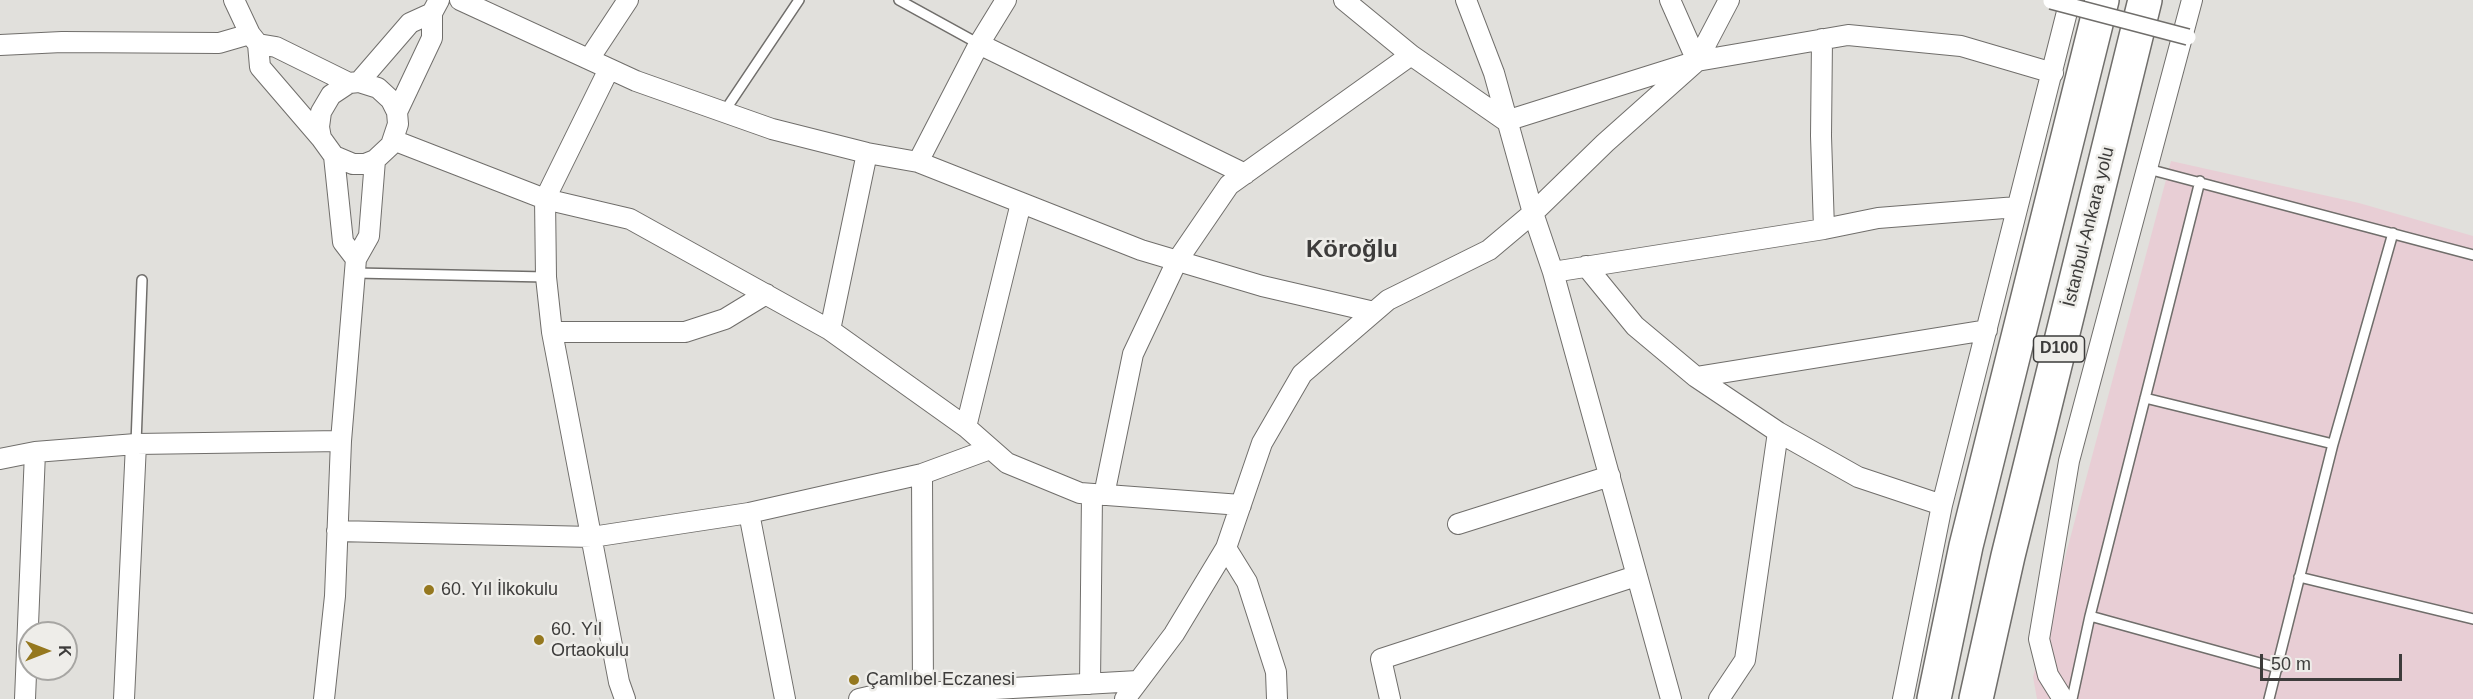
<!DOCTYPE html>
<meta charset="utf-8">
<style>
body{margin:0}
#map{position:relative;width:2473px;height:699px;overflow:hidden;background:#e1e0dc;font-family:Helvetica,sans-serif}
canvas{display:block}
.north{position:absolute;left:18px;top:621px;width:60px;height:60px;box-sizing:border-box;background:#eeede9;border:2px solid #a7a6a3;border-radius:50%;rotate:90deg;font-size:16px;font-weight:700;line-height:24px;text-align:center;color:#3d3c3b}
.north::after{content:'';display:block;margin:auto;width:21px;height:27px;background:#95781f;clip-path:polygon(50% 0,100% 100%,50% 72%,0 100%)}
.scale{position:absolute;left:2260px;top:654px;width:142px;height:27px;box-sizing:border-box;border:3px solid #3d3c3b;border-top:0;padding-left:8px;font-size:18px;line-height:21px;white-space:nowrap;color:#3d3c3b;-webkit-text-stroke:4px #eeede9;paint-order:stroke}
</style>
<div id="map">
<canvas width="2473" height="699"></canvas>
<div class="north">K</div>
<div class="scale">50 m</div>
</div>
<script>
const ctx = document.querySelector('canvas').getContext('2d');
ctx.lineJoin = 'round';
function paint(path, color) {
  ctx.fillStyle = color;
  ctx.fill(path, 'evenodd');
}
function toPath(rows) {
  const path = new Path2D();
  for (const r of rows) {
    path.moveTo(r[0], r[1]);
    for (let i = 2; i < r.length; i += 2) path.lineTo(r[i], r[i + 1]);
  }
  return path;
}
function trace(path, color, width, dash) {
  ctx.strokeStyle = color;
  ctx.lineWidth = width;
  ctx.lineCap = dash ? 'butt' : 'round';
  ctx.setLineDash(dash || []);
  ctx.stroke(path);
}
function drawText(font, color, halo, rows, align = 'center') {
  ctx.font = font + ' Helvetica,sans-serif';
  ctx.lineWidth = 5;
  ctx.setLineDash([]);
  ctx.textBaseline = 'middle';
  ctx.strokeStyle = halo;
  ctx.fillStyle = color;
  for (const [text, x, y, turn = 0] of rows) {
    ctx.save();
    ctx.translate(x, y);
    ctx.rotate((+turn || 0) * Math.PI / 180);
    ctx.textAlign = isNaN(turn) ? turn : align;
    if (halo) ctx.strokeText(text, 0, 0);
    ctx.fillText(text, 0, 0);
    ctx.restore();
  }
}
const industrial = toPath([
 [2171,161,2359,203,2473,236,2473,699,2037,699,2033,677]
]);
const service = toPath([
 [899,0,979,44],
 [724,112,799,0],
 [2148,169,2473,255],
 [356,273,546,277],
 [2145,398,2333,444],
 [136,444,142,280],
 [2299,577,2473,619],
 [2090,616,2278,668],
 [2072,699,2090,616,2200,181],
 [2269,699,2333,444,2393,233]
]);
const minor = toPath([
 [234,0,250,34,258,44,260,67,321,138],
 [460,0,636,81,772,129,867,153,918,162,1141,250,1262,286,1374,312],
 [1344,0,1411,55,1506,121,1697,61,1848,35,1961,46,2053,73],
 [1466,0,1494,73,1533,213,1553,272,1671,699],
 [1670,0,1697,61],
 [1822,39,1821,136,1824,229],
 [258,44,276,47,349,83],
 [979,44,1245,174],
 [0,45,62,42,219,43,250,34],
 [589,59,628,0],
 [609,69,545,199,546,277,552,332,619,682,625,699],
 [359,82,410,23,432,13],
 [397,112,432,38,432,13,439,0],
 [393,140,545,199,630,219,830,330,966,427,1007,463,1080,493,1241,505],
 [334,156,353,164,365,164,375,160,391,145,398,124,397,112,391,100,378,88,359,82,349,83,331,95,321,112,319,127,321,138,334,156,343,242,356,259],
 [918,162,979,44,1006,0],
 [1586,266,1635,326,1696,377,1778,432,1858,477,1942,505],
 [1553,272,1824,229,1878,218,2017,207],
 [830,330,867,153],
 [552,332,685,332,725,319,766,294],
 [1696,377,1987,330],
 [966,427,1021,203],
 [0,459,35,452,136,444,341,441],
 [1104,495,1133,354,1177,261,1229,185,1411,55],
 [749,513,785,699],
 [1458,524,1610,476],
 [337,531,592,537,749,513,922,474,990,449],
 [1226,548,1247,582,1276,672,1277,699],
 [1090,684,1092,494],
 [25,699,35,452],
 [124,699,136,444],
 [324,699,335,596,341,441,356,259,369,236,375,160],
 [859,699,898,690,923,693,922,474],
 [924,699,923,693,1138,681],
 [1125,699,1174,634,1226,548,1262,443,1302,374,1388,300,1489,250,1533,213,1605,143,1697,61,1729,0],
 [1390,699,1381,659,1636,576],
 [1719,699,1745,660,1778,432],
 [1903,699,1942,505,2070,0],
 [2063,699,2048,675,2039,639,2069,461,2192,0]
]);
const trunk = toPath([
 [1934,699,1966,546,2102,0],
 [1976,699,2008,556,2145,0]
]);
const pedestrianBridge = toPath([
 [2051,1,2188,37]
]);
const markers = [
 [429,590,6,"#95781f"],
 [539,640,6,"#95781f"],
 [854,680,6,"#95781f"]
];
const shields = [
 [2059,349,51]
];
const shieldNames = [
 ["D100",2059,349]
];
const streetNames = [
 ["İstanbul-Ankara yolu",2089,227,-76]
];
const poiNames = [
 ["60. Yıl İlkokulu",441,590],
 ["60. Yıl",551,630],
 ["Ortaokulu",551,651],
 ["Çamlıbel Eczanesi",866,680]
];
const districtNames = [
 ["Köroğlu",1352,250]
];
paint(industrial, '#e8ced5');
trace(service, '#706e6b', 12);
trace(minor, '#706e6b', 22);
trace(trunk, '#706e6b', 36);
trace(service, '#fff', 9);
trace(minor, '#fff', 20);
trace(trunk, '#fff', 33);
trace(pedestrianBridge, '#706e6b', 18, []);
trace(pedestrianBridge, '#fff', 15);
for (const [x, y, r, color] of markers) {
  const dot = new Path2D();
  dot.arc(x, y, r, 0, 2 * Math.PI);
  ctx.fillStyle = color;
  ctx.fill(dot);
  trace(dot, '#eeede9', 2);
}
for (const [x, y, w] of shields) {
  const box = new Path2D();
  box.roundRect(x - w / 2, y - 13, w, 26, 4.5);
  ctx.fillStyle = '#eeede9';
  ctx.fill(box);
  trace(box, '#3d3c3b', 1.5);
}
drawText('bold 16px', '#3d3c3b', null, shieldNames);
drawText('18px', '#3d3c3b', '#eeede9', streetNames);
drawText('18px', '#3d3c3b', '#eeede9', poiNames, 'left');
drawText('bold 24px', '#3d3c3b', '#eeede9', districtNames);
</script>
